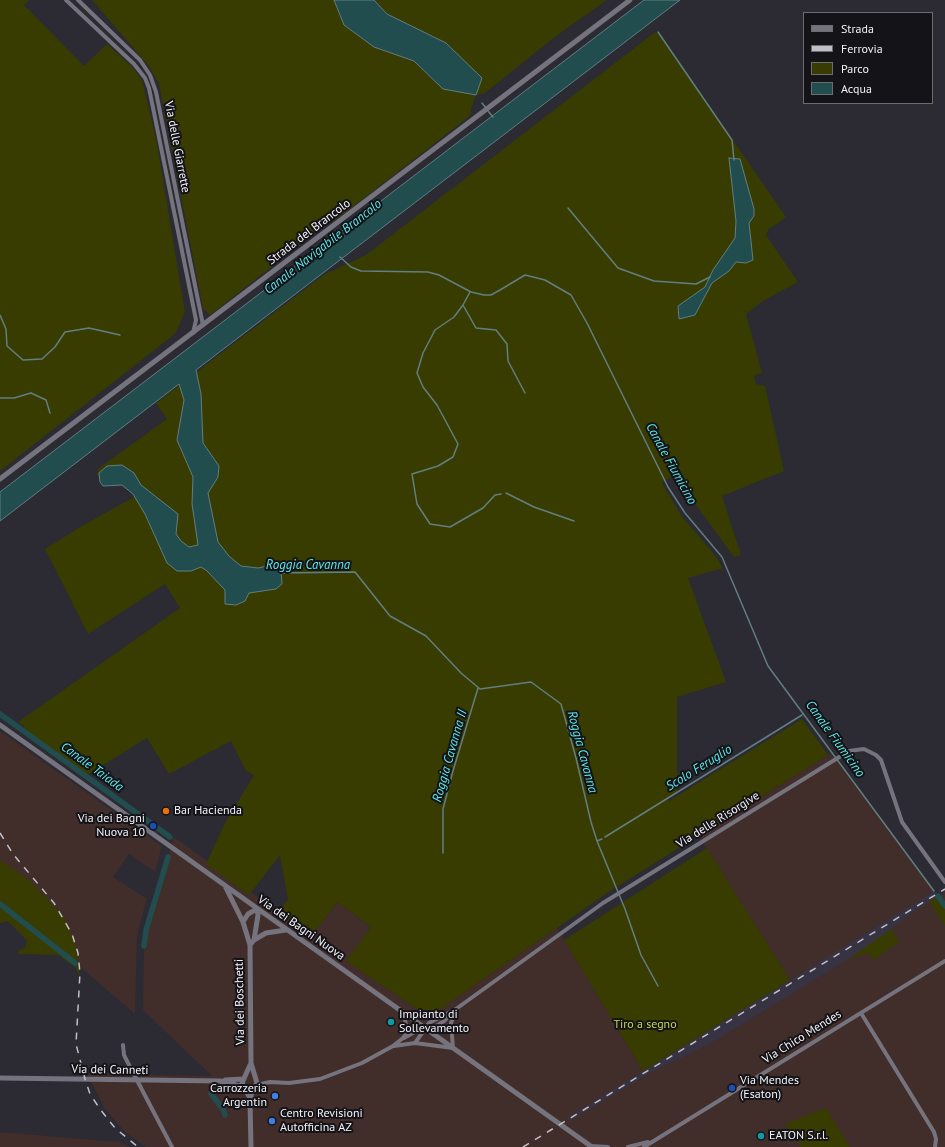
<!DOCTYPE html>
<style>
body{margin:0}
#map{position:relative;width:945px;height:1147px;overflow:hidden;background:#2c2a33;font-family:"PT Sans",sans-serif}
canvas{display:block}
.legend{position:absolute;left:803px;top:12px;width:130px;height:92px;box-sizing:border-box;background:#141317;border:1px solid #6e6c71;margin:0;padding:5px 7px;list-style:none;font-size:12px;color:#f4f2f8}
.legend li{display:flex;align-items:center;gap:8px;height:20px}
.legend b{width:20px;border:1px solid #6e6c71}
</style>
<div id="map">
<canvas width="945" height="1147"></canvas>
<ul class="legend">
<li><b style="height:5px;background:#75737d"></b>Strada</li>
<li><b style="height:5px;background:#c1bfc6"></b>Ferrovia</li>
<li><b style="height:11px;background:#383c01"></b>Parco</li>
<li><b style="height:11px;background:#224d4e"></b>Acqua</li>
</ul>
</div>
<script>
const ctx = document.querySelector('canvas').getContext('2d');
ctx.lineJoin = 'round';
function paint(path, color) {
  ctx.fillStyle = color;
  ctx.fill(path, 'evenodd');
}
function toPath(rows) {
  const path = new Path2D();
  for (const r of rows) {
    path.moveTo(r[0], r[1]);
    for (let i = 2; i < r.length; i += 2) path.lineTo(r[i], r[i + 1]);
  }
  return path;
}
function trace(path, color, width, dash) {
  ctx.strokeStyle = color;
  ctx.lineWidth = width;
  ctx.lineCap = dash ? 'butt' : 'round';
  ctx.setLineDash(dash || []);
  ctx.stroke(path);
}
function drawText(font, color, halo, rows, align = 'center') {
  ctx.font = font + ' "PT Sans",sans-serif';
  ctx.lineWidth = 4;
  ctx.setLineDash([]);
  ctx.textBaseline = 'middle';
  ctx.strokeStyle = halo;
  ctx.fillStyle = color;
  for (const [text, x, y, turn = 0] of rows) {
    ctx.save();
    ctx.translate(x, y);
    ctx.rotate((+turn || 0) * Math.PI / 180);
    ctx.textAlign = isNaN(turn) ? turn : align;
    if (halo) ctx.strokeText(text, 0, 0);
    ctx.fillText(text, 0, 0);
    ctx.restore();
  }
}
const industrial = toPath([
 [0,731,162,846,155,872,129,854,113,877,147,899,137,934,135,1014,0,898],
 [831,753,938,896,945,892,945,1147,146,1147,125,1132,105,1109,87,1074,212,1076,143,1010,144,946,146,930,174,837,312,936,337,902,371,927,347,961,429,1017,557,928,643,1071,790,980,699,836],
 [0,1132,120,1142,129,1147,0,1147]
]);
const built = toPath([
 [934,891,938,896,916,910,873,943,850,958,708,1045,650,1073,570,1121,567,1118]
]);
const green = toPath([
 [0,0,29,0,24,5,84,66,107,44,131,66,142,80,157,144,185,312,176,332,171,337,0,471],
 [92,0,334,0,344,25,374,47,414,61,443,89,446,43,387,14,375,0,607,0,556,36,485,93,476,95,471,109,471,115,346,212,308,238,210,315,203,308,159,84,149,66],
 [654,33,659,33,786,217,768,230,766,235,798,282,763,301,746,314,762,373,754,376,756,384,765,386,784,471,722,496,741,555,734,557,674,475,662,483,682,517,714,554,723,568,688,578,726,682,677,697,677,793,667,799,669,801,802,719,828,755,610,891,429,1017,346,961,371,927,337,902,312,936,278,910,288,900,280,855,249,895,206,864,225,823,254,775,246,771,231,741,169,774,147,738,87,775,23,729,25,727,18,722,180,608,165,584,88,634,45,549,80,527,136,496,130,485,100,479,97,474,99,468,167,419,156,403,325,274,366,255],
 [707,848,790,980,643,1071,564,940],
 [0,860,30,881,64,917,76,946,80,979,76,968,58,955,18,954,19,950,25,948,27,940,8,921,0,923],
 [936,897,945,909,945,926,929,902],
 [891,929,899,942,873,960,869,953,850,958],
 [826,1108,850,1147,801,1147,785,1124]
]);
const water = toPath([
 [334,0,374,0,387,14,446,43,482,78,476,95,443,89,414,61,374,47,344,25,334,0],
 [644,0,680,0,196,370,201,394,203,443,219,466,218,477,208,493,218,542,229,556,241,566,258,568,272,565,281,570,282,584,276,589,249,593,245,601,236,605,225,604,225,590,207,571,201,567,191,571,177,571,167,563,145,514,133,494,122,485,103,486,100,482,99,473,107,466,122,465,134,473,141,485,178,514,176,534,181,541,189,547,198,545,192,504,193,477,177,440,184,400,179,384,0,521,0,492,644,0],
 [729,158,740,159,754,209,754,216,749,223,753,260,746,263,736,262,729,271,712,283,695,315,679,319,678,306,705,287,713,270,735,238,736,221,729,158]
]);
const stream = toPath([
 [658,32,732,140,734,160],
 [482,103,486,108],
 [488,111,493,117],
 [568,208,618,268,654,281,696,284,710,277],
 [340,257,351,267,361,271,428,272,439,275,471,292,484,295,491,295,500,290,525,275,545,280,571,295,587,323,668,487,685,513,722,557,768,666,934,891],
 [470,292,463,305,454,317,435,330,423,353,417,373,423,387,437,405,458,444,453,457,438,466,412,474,417,504,430,524,450,527,483,508,495,495,501,494],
 [463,305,476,328,496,330,507,344,508,361,525,393],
 [0,315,6,329,7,346,23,360,42,359,55,347,65,332,89,328,120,335],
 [0,398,14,398,31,393,46,400,50,413],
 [506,493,534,507,574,521],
 [279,573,355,572,390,616,426,636,461,673,480,689,531,682,561,704,576,758,591,822,597,841,602,839],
 [605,837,802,715],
 [597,841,625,909,641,955,658,986],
 [443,853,443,809,453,771,478,688]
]);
const canal = toPath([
 [0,714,170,837],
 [938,896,945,906],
 [0,904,75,963],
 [144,946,146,930,168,857],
 [211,1094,223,1109,225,1115]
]);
const minor = toPath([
 [66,0,134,64,145,78,149,88,196,320,193,333],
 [78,0,140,60,150,75,156,92,203,325],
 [861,1013,934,1132,936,1139,935,1147],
 [404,1038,418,1030,435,1027,444,1021,454,1011],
 [415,1043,429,1023,456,1009,603,903,849,751,864,749,876,755,881,760,902,822,945,882],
 [123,1045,124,1055,129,1065,172,1147],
 [394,1046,415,1043,453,1048,451,1023,456,1009],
 [256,1085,270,1082,289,1083,320,1079,362,1063,393,1046,403,1038,407,1032,404,1013],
 [591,1146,608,1147],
 [628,1147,648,1142],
 [644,1147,945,961]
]);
const tertiary = toPath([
 [0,479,630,0],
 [0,725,592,1147],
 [226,888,243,922,250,945,251,1063,257,1083,252,1091,250,1101,251,1147],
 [243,922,248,914,257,909],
 [254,940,266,933,286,930],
 [250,945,254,940,258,915,257,909],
 [0,1078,220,1081,244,1087],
 [225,1080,243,1079],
 [250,1098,242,1083,250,1065]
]);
const rail = toPath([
 [0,833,13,854,54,903,72,934,78,953,80,973,76,1044,85,1079,90,1094,100,1109,115,1128,138,1147],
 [523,1147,945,889]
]);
const markers = [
 [166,811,4,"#e8710a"],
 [153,826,4,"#1a4fb4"],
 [391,1022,4,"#0f9aa8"],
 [732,1088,4,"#1a4fb4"],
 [275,1096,4,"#3f7fe0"],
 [272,1121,4,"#3f7fe0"],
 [761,1136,4,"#0f9aa8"]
];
const streetNames = [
 ["Via delle Giarrette",177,147,79],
 ["Strada del Brancolo",309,232,-37],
 ["Via delle Risorgive",718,820,-32],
 ["Via dei Bagni Nuova",301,928,35],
 ["Via dei Boschetti",240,1002,-91],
 ["Via Chico Mendes",802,1037,-32],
 ["Via dei Canneti",110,1070,1]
];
const poiNames = [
 ["Bar Hacienda",174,811],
 ["Via dei Bagni",145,819,"right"],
 ["Nuova 10",145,833,"right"],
 ["Impianto di",399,1015],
 ["Sollevamento",399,1029],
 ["Via Mendes",740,1081],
 ["(Esaton)",740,1095],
 ["Carrozzeria",267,1089,"right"],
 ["Argentin",267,1103,"right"],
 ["Centro Revisioni",280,1114],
 ["Autofficina AZ",280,1128],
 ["EATON S.r.l.",769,1136]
];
const parkNames = [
 ["Tiro a segno",645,1025]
];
const waterNames = [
 ["Canale Navigabile Brancolo",323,247,-38],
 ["Canale Fiumicino",671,464,61],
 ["Roggia Cavanna",308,565],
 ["Canale Fiumicino",835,739,54],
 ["Roggia Cavanna",582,752,75],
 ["Roggia Cavanna II",450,756,-74],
 ["Canale Taiada",92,767,36],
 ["Scolo Feruglio",699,768,-32]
];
paint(industrial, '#412d2a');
paint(built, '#373342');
paint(green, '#383c01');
paint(water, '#224d4e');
trace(water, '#617e81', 1);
trace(stream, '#617e81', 1.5);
trace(canal, '#224d4e', 5.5);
trace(minor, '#75737d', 4);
trace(tertiary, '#75737d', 5);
trace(rail, '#c1bfc6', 1.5, [7, 7]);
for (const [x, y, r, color] of markers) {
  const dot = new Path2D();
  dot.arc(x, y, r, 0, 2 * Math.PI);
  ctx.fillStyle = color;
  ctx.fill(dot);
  trace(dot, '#141317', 1.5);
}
drawText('12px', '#f4f2f8', '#141317', streetNames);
drawText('12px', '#f4f2f8', '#141317', poiNames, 'left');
drawText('12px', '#c7d354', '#141317', parkNames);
drawText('italic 13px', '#5de9eb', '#141317', waterNames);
</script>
